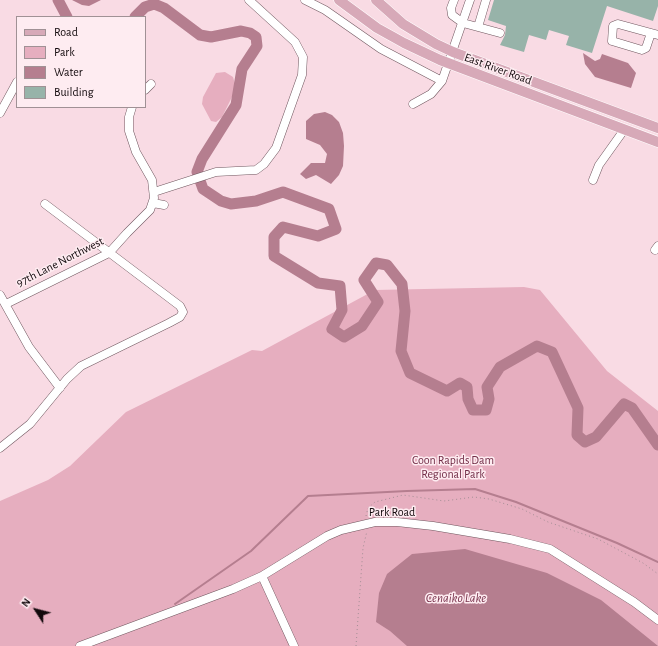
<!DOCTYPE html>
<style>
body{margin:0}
#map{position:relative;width:658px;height:646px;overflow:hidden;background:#f9dbe4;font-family:"Alegreya Sans",sans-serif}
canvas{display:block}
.legend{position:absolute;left:16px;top:16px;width:130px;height:92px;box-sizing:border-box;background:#feecf1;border:1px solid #a09195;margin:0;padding:5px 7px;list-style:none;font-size:12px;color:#12090c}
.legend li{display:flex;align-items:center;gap:8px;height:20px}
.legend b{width:20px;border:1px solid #a09195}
.north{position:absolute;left:16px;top:590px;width:40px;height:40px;-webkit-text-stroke:3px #feecf1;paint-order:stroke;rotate:306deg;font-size:11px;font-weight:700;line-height:16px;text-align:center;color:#12090c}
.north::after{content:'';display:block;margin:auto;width:14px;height:18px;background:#12090c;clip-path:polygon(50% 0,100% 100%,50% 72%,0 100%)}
</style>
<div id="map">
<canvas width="658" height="646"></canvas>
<ul class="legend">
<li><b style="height:5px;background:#d7a9b8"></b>Road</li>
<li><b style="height:11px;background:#e6aebf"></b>Park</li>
<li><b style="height:11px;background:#b57e8f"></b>Water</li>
<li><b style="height:11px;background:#97b3a9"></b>Building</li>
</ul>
<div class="north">N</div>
</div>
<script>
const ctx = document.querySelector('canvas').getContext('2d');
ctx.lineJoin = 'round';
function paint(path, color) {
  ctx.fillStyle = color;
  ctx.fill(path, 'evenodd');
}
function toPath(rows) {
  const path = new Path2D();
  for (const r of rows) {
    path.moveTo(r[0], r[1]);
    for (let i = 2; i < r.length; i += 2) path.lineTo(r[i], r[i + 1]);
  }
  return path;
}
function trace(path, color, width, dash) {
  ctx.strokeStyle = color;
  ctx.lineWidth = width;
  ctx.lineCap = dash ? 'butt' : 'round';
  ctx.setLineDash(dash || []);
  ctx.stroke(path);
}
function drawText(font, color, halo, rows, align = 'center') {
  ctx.font = font + ' "Alegreya Sans",sans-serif';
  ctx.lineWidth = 3;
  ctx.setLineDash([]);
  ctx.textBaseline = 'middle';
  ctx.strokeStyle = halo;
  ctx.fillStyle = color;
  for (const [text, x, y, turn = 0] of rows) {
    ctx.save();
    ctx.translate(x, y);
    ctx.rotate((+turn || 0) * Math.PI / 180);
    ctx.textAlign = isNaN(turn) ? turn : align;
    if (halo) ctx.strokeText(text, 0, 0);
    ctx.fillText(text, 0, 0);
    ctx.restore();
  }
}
const green = toPath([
 [225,72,233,77,235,84,234,93,222,117,216,122,211,121,202,104,203,97,216,73],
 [524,287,540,290,607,371,658,411,658,646,0,646,0,501,48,480,70,466,126,412,252,350,262,351,375,290]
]);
const water = toPath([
 [72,0,101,0,89,6,82,5],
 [583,53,595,61,600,59,602,54,628,63,636,73,631,88,595,77,585,64],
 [325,112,332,115,339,122,343,133,344,146,343,166,339,175,331,184,316,175,306,179,300,174,311,163,325,163,327,154,320,145,306,139,306,121,314,114],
 [465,549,547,573,601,600,658,646,407,646,390,631,376,622,379,593,387,574,412,554]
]);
const stream = toPath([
 [175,604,251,551,308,496,407,491,475,489,516,502,617,543,658,562]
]);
const river = toPath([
 [58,0,67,17],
 [135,17,145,7,154,4,164,8,200,35,211,37,241,31,250,33,256,37,257,46,242,69,236,105,202,159,197,172,203,189,221,201,231,204,256,201,283,192,329,209,336,229,318,236,283,227,274,237,274,256,318,283,340,286,342,310,332,329,344,337,362,326,378,302,364,280,376,263,387,265,402,284,405,311,401,351,410,373,447,391,460,383,467,387,468,399,473,410,486,410,489,399,487,387,500,367,537,346,552,352,578,408,577,435,585,442,596,437,624,404,632,408,658,445]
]);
const building = toPath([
 [494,0,658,0,658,6,653,21,607,6,592,53,566,45,569,36,549,30,546,40,529,35,524,52,500,45,505,35,506,26,488,20]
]);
const path = toPath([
 [366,516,368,508,375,502,403,495,444,501,474,497,489,499,522,509,548,522,598,539,643,563,658,574],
 [356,646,363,548,367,531]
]);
const minor = toPath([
 [305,0,325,10,381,49,442,81],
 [454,0,451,8,452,15,463,23,500,33],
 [478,27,486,0],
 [651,33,646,48,642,50,612,41,613,26,618,24,658,35],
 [145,90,151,84],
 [413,104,431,94,442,81,470,0],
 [0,113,17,82],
 [593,180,599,165,624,130],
 [154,192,216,172,256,170,264,164,276,148,302,75,303,57,295,42,249,0],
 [153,203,164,205],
 [655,250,658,246],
 [0,295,29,347,60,388],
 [6,304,109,253,127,233,150,210,154,198,152,180,136,152,129,131,129,117,132,107],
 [0,448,30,424,67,379,81,366,169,323,180,317,183,312,180,306,45,204],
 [262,576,294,646],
 [80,646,233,589,262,576,327,536,341,530,375,522,397,522,433,526,510,539,550,549,634,602,658,620]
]);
const major = toPath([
 [339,0,377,28,404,43,440,60,658,142],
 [376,0,403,24,436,44,453,52,658,128]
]);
const streetNames = [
 ["East River Road",498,69,20],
 ["97th Lane Northwest",60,262,-27],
 ["Park Road",392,512]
];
const parkNames = [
 ["Coon Rapids Dam",453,460],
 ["Regional Park",453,474]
];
const waterNames = [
 ["Cenaiko Lake",456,598]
];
paint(green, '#e6aebf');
paint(water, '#b57e8f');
trace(stream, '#b57e8f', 2);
trace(river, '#b57e8f', 11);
paint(building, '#97b3a9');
trace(minor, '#70575f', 9);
trace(major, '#fff', 11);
trace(path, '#a48e95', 1, [1, 3]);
trace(minor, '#fff', 8);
trace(major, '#d7a9b8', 10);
drawText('12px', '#12090c', '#feecf1', streetNames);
drawText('12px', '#722d47', '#feecf1', parkNames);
drawText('italic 13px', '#7a344e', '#feecf1', waterNames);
</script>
